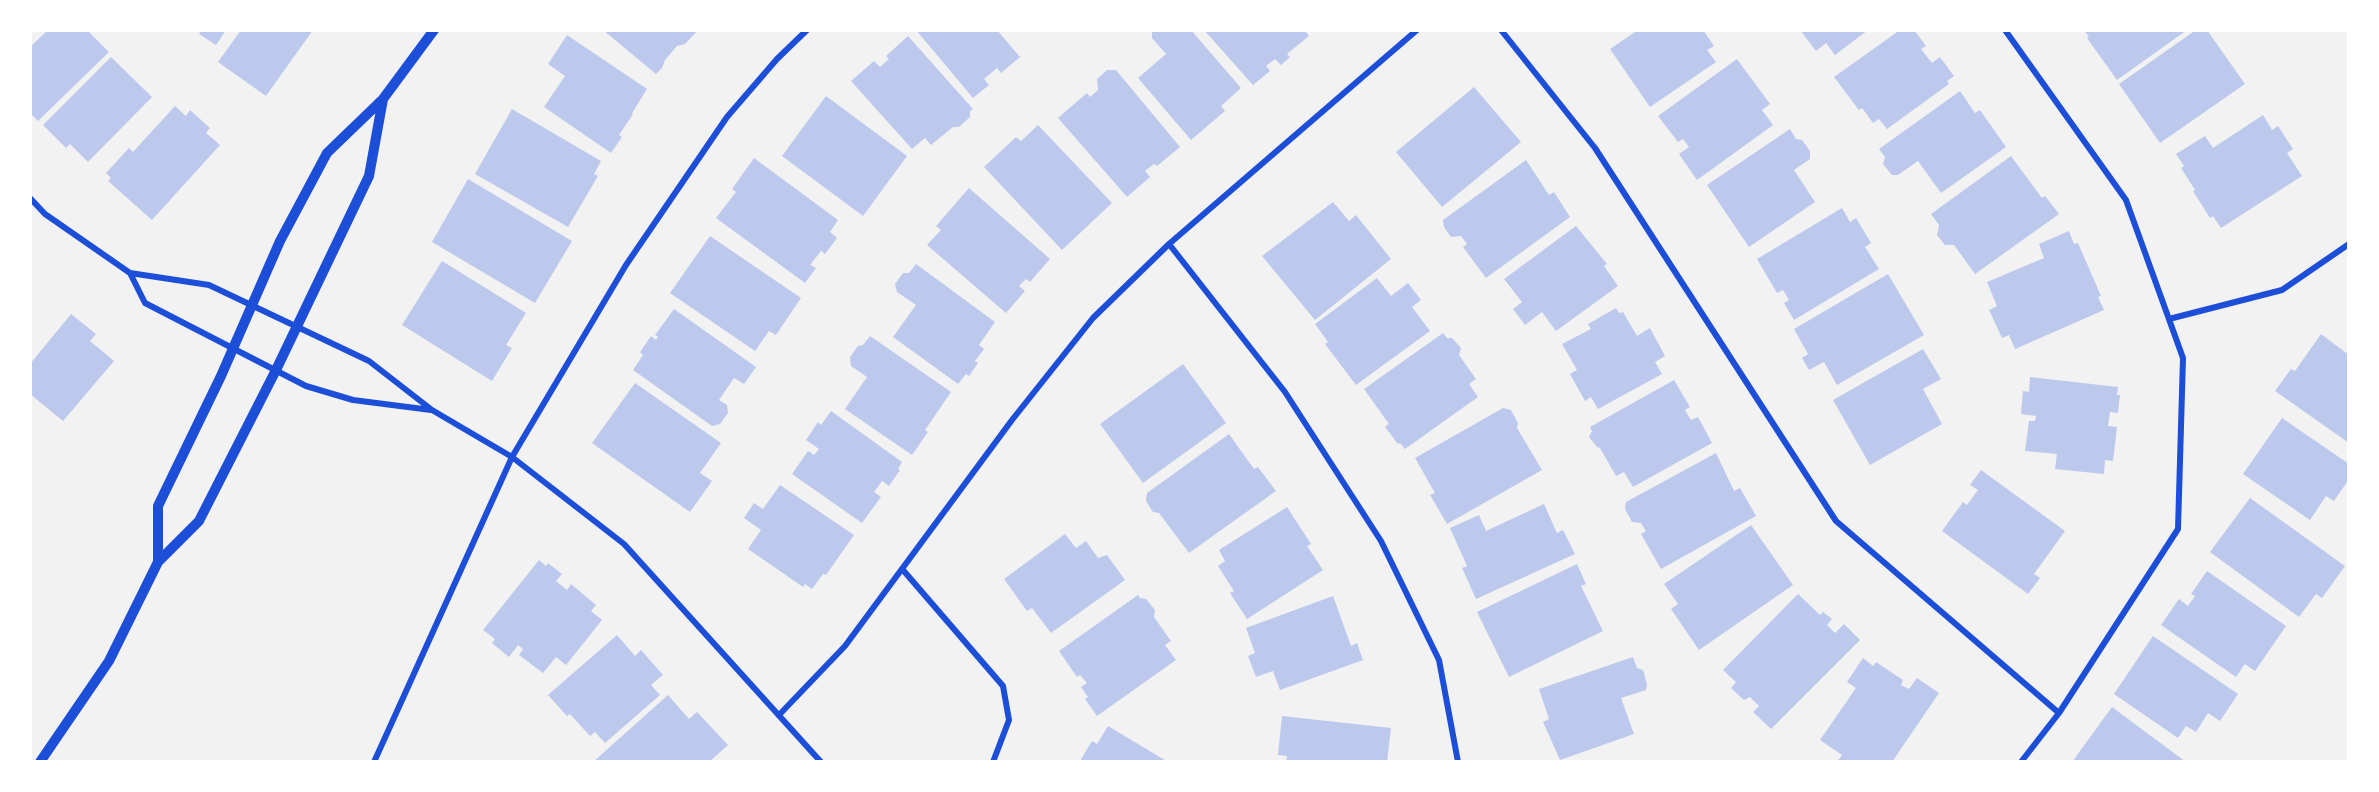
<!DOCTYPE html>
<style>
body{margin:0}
#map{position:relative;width:2379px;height:792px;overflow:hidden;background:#f2f2f2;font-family:"Noto Sans",sans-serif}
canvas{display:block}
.frame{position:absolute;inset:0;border:32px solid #fff;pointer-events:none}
</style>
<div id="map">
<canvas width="2379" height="792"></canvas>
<div class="frame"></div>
</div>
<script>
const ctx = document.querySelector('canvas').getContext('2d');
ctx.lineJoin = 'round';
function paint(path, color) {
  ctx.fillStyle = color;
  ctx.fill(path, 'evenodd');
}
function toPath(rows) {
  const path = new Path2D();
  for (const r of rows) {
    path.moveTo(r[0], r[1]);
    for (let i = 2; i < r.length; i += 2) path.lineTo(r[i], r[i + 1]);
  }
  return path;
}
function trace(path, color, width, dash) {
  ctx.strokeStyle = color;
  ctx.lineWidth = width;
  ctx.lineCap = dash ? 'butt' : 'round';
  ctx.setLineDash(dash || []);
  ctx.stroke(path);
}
const building = toPath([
 [48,30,87,30,109,52,38,121,30,113,30,47],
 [202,30,226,30,216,45,199,34],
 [241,30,313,30,266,96,218,62],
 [603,30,698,30,685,44,677,46,665,60,662,68,656,74],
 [916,30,997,30,1020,57,1001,73,997,68,984,79,989,85,973,98],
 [1152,30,1191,30,1241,88,1221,106,1225,111,1191,140,1138,78,1166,54,1152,38],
 [1204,30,1304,30,1309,36,1287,54,1290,57,1281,65,1275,59,1266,66,1270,71,1253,85],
 [1638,30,1703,30,1714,46,1707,50,1716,62,1650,107,1610,49],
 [1800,30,1868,30,1835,55,1826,43,1816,51],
 [1900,30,1914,30,1926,46,1921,49,1932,63,1940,57,1954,76,1947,81,1949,84,1887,129,1879,119,1873,123,1862,108,1859,110,1834,77],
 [2084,30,2187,30,2117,80,2087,38,2089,37],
 [2196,30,2207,30,2245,84,2160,143,2119,84],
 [567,35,647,89,632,113,633,114,619,135,622,137,611,153,544,107,565,76,548,64],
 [908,36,973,109,970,111,970,117,959,127,953,127,931,145,925,138,912,149,851,81,874,61,880,67,889,59,886,56],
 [111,57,152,97,88,162,70,144,66,148,43,125],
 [1737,59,1770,104,1762,110,1773,125,1697,180,1679,154,1689,147,1683,139,1678,142,1658,116],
 [1107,70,1116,70,1180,147,1157,166,1154,164,1145,171,1150,177,1127,197,1058,118,1087,93,1090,97,1098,90,1097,79],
 [1474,87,1521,142,1442,207,1396,152],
 [1960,91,1975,113,1980,110,2006,147,1941,193,1918,161,1898,175,1892,175,1883,164,1885,157,1879,149],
 [826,96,907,156,863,216,782,156],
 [175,106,186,116,190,110,210,128,206,133,220,145,152,220,108,181,111,178,106,173,129,148,133,152],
 [512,109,601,161,594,174,598,176,568,227,475,174],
 [2263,115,2272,130,2278,126,2293,149,2287,153,2302,176,2221,228,2213,216,2210,218,2193,191,2195,190,2181,168,2184,166,2176,154,2205,136,2213,148],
 [1038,125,1112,203,1062,250,984,167,1016,137,1021,141],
 [1790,129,1796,139,1802,140,1810,151,1810,159,1794,170,1815,202,1749,247,1707,185],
 [2011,156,2042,198,2045,196,2059,214,1975,274,1954,245,1945,245,1937,235,1939,225,1931,214],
 [754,158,838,220,830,232,837,238,825,254,821,251,810,265,816,268,805,283,716,218,736,192,732,189],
 [1526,160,1549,195,1554,192,1570,217,1486,278,1463,247,1467,244,1461,236,1451,237,1444,227,1443,220],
 [468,179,572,241,535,303,432,242],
 [969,188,1050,259,1030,282,1026,279,1019,286,1025,291,1006,313,927,245,941,230,936,226],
 [1333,202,1349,221,1356,215,1391,259,1315,320,1262,256],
 [1842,208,1850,222,1856,218,1871,243,1865,247,1879,269,1794,320,1784,303,1789,300,1783,290,1777,293,1757,259],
 [1576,226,1607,264,1604,266,1618,286,1556,331,1542,312,1525,325,1513,309,1522,302,1504,279],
 [2069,231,2074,244,2078,243,2101,296,2098,297,2104,310,2015,349,2009,335,2002,338,1989,310,1997,306,1987,282,2044,258,2039,244],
 [710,236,801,298,776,335,769,331,755,351,670,293],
 [442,261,526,313,506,345,512,348,492,381,402,325],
 [916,264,995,322,979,345,984,349,975,361,978,363,969,376,966,374,958,384,893,337,916,305,897,292,895,284,903,273,909,273],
 [1888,274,1924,335,1837,385,1824,362,1809,370,1802,358,1808,354,1794,329],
 [1377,278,1391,296,1408,283,1421,300,1412,307,1430,331,1356,385,1325,344,1328,342,1315,324],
 [1616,308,1619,313,1623,312,1637,336,1650,328,1665,356,1655,362,1662,374,1598,409,1591,397,1585,401,1570,374,1577,370,1562,344,1591,329,1588,324],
 [674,309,756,367,744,384,734,378,719,400,727,405,728,413,720,424,712,426,633,370,643,355,640,352,651,336,656,340,658,337,655,335],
 [71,314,96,334,90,341,114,361,63,421,30,394,30,364],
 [1443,333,1447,338,1452,338,1461,348,1459,355,1476,379,1469,384,1478,397,1405,449,1400,443,1398,444,1385,427,1389,424,1364,389],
 [2321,334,2349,355,2349,443,2275,391,2291,369,2295,371],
 [870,336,951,392,925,430,928,432,912,455,845,409,867,377,851,366,850,357,858,346,863,345],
 [1923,349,1941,379,1923,389,1942,424,1870,465,1833,400],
 [1183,364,1226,423,1143,483,1100,424],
 [2030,377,2118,387,2117,395,2120,395,2118,413,2110,412,2108,426,2117,427,2113,461,2105,460,2104,474,2055,469,2057,454,2025,451,2029,421,2035,421,2036,416,2021,414,2023,391,2029,392],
 [1674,380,1690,407,1685,410,1691,420,1698,417,1712,443,1633,487,1624,472,1616,476,1600,448,1597,447,1589,437,1592,431,1590,427],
 [635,383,721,443,700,473,712,481,690,512,592,443],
 [1503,408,1511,410,1518,423,1517,428,1542,470,1447,524,1430,495,1435,493,1415,458],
 [831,411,902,462,898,469,900,470,889,486,882,481,874,492,881,497,862,523,792,474,808,451,814,455,819,449,806,440,818,422,821,425],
 [2282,418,2349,464,2349,479,2334,501,2326,496,2310,520,2243,474],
 [1229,434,1254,469,1258,467,1276,491,1189,553,1159,513,1153,512,1146,501,1147,493],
 [1716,453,1734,491,1740,488,1756,516,1661,569,1641,534,1646,531,1641,523,1632,522,1625,509,1626,502],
 [1981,470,2065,531,2034,574,2040,578,2028,594,1942,531,1963,502,1967,505,1978,490,1970,485],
 [780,485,854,535,826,575,823,574,812,589,805,584,803,587,748,549,761,530,744,518,754,503,763,509],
 [2250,498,2345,566,2322,598,2316,594,2299,617,2210,552],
 [1544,504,1557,533,1563,530,1575,554,1476,599,1462,568,1467,566,1450,528,1479,515,1486,531],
 [1287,507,1311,544,1307,546,1323,570,1247,619,1230,593,1234,591,1218,566,1225,561,1219,550],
 [1751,525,1793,585,1699,650,1671,609,1678,604,1664,584],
 [1065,534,1076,548,1086,541,1098,558,1107,555,1125,580,1051,633,1032,608,1027,611,1004,579],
 [539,560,546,566,548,563,562,574,556,581,567,590,571,584,596,605,591,611,602,620,566,665,556,657,543,673,519,655,523,649,518,645,509,657,492,643,495,639,483,630],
 [1577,564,1586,584,1581,586,1603,631,1509,677,1477,612],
 [2207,571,2286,626,2255,671,2245,664,2236,677,2161,625,2179,599,2188,606,2195,596,2191,594],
 [1798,594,1820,615,1823,612,1832,619,1827,625,1835,633,1844,624,1860,640,1771,729,1753,712,1759,706,1750,697,1744,700,1731,688,1736,682,1723,670],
 [1138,595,1140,598,1146,599,1155,610,1154,617,1171,641,1165,645,1176,660,1097,716,1085,699,1088,697,1081,687,1087,683,1080,675,1077,677,1059,651],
 [1333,596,1351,646,1357,643,1363,660,1280,690,1273,671,1256,677,1248,656,1255,653,1246,628],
 [617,635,635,656,641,650,663,675,651,685,660,695,605,743,595,732,590,736,570,714,567,716,548,695],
 [2153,636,2238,694,2220,721,2208,713,2196,732,2186,726,2178,738,2114,694],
 [1633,657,1637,668,1643,670,1647,684,1646,690,1621,698,1634,734,1560,760,1543,722,1549,719,1539,689],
 [1863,658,1873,666,1876,662,1903,680,1901,685,1909,689,1917,678,1939,693,1892,762,1837,762,1842,755,1820,740,1856,688,1847,682],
 [668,695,689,719,697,712,728,745,709,762,593,762],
 [2112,707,2186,762,2072,762],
 [1282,716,1391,728,1387,762,1286,762,1287,756,1278,755],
 [1108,726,1168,762,1080,761,1092,741,1097,744]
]);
const minor = toPath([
 [1501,30,1595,148,1836,521,2059,713],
 [2005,30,2126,200,2183,358,2178,529,2059,713,2021,762],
 [30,198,45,214,130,273,209,285,369,361,432,410,512,457,624,544,821,762],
 [1169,244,1285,392,1381,541,1439,660,1458,762],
 [130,273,145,303,306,386,353,400,431,410],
 [2169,319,2282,290,2349,244],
 [903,570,1003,686,1009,720,993,762],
 [779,715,845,646,1012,420,1093,318,1169,244,1417,30],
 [374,762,512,457,626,265,727,117,777,59,807,30]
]);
const tertiary = toPath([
 [158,562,158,506,221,376,280,241,327,153,383,99,434,30],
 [40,762,109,661,158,562,199,521,276,370,369,176,383,99]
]);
paint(building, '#bdc9ec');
trace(minor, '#1d4ed8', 6);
trace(tertiary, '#1d4ed8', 10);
</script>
